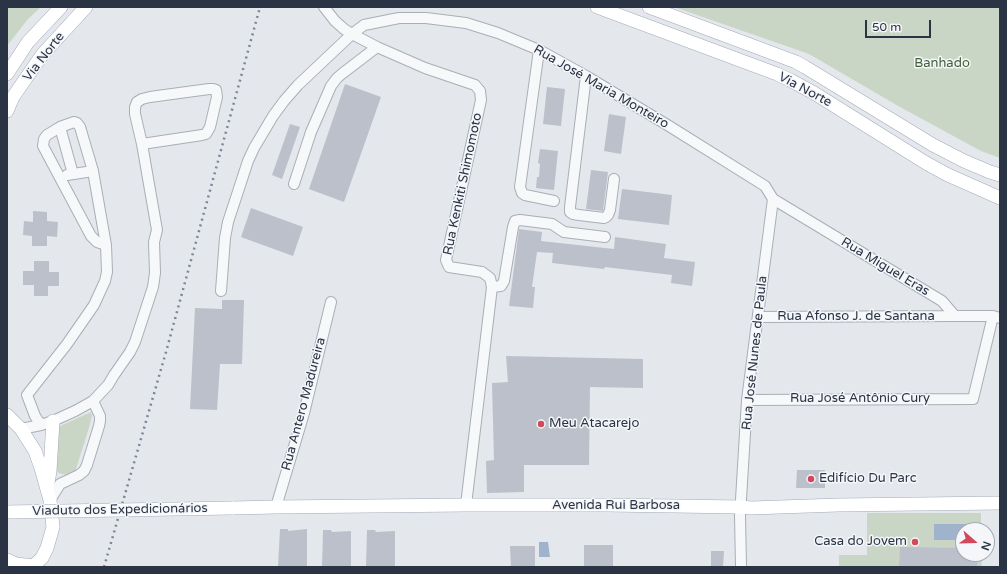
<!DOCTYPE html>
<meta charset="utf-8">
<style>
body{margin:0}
#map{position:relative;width:1007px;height:574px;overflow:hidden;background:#e4e7ec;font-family:"Varela Round",sans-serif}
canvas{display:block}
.frame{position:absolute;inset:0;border:8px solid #2b3445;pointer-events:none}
.north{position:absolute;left:955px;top:522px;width:40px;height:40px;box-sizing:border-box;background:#f4f6f9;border:1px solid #a4a8b1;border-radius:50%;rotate:110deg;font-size:11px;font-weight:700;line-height:16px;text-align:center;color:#2b3445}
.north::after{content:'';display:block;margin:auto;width:14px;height:18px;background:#d1495b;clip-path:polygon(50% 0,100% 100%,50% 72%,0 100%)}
.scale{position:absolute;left:865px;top:20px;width:66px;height:18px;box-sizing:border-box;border:2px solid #2b3445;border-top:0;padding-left:5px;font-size:12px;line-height:14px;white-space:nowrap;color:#2b3445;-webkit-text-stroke:3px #f4f6f9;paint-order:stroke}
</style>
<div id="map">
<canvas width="1007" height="574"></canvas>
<div class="frame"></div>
<div class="north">N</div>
<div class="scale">50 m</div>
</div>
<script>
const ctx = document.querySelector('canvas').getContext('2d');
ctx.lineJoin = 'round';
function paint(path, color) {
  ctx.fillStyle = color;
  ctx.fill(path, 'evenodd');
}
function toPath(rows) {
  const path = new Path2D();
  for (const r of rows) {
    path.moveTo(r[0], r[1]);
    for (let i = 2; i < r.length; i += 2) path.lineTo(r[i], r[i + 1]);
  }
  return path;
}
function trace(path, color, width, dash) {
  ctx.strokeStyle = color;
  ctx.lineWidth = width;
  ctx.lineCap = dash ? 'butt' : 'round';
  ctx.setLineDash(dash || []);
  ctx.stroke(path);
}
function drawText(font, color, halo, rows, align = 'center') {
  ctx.font = font + ' "Varela Round",sans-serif';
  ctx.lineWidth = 3;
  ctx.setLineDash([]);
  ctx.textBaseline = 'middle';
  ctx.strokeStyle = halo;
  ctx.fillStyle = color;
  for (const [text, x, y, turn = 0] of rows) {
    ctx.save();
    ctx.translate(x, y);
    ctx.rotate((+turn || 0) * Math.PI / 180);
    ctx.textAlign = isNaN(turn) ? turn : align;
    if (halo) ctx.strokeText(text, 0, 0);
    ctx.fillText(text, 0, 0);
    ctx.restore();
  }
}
const green = toPath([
 [7,7,41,7,28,19,7,46],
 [674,7,1000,7,1000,158,981,151,900,107,809,54],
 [91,412,92,416,88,431,75,472,66,475,59,473,53,470,56,428],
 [867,513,981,513,981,530,963,530,963,554,981,554,982,567,839,567,839,555,867,555]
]);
const water = toPath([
 [934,524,967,524,967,530,963,530,963,540,934,540],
 [539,542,548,542,550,557,539,557]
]);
const building = toPath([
 [345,84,381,97,344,202,309,189],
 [547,87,565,89,561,126,543,124],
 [609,114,626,117,621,154,604,151],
 [290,124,300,127,282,179,272,175],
 [540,149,558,151,554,190,536,188,537,177,539,177,540,164,538,163],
 [591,170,608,172,603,211,586,209],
 [622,189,672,195,669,225,618,219],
 [251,208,303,227,293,256,241,237],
 [33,211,47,212,47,221,58,222,57,237,47,236,47,246,32,246,32,236,23,235,24,221,33,222],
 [519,229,542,232,541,241,614,249,615,237,666,244,664,258,695,262,692,286,671,283,672,275,605,267,604,269,552,263,553,253,537,252,532,287,535,287,533,308,509,306],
 [34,261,49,261,49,272,59,272,59,286,48,286,48,296,34,296,34,285,23,285,23,271,34,271],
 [222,300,244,300,242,364,220,364,217,410,190,409,195,308,222,309],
 [506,356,643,359,643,388,590,387,589,465,524,465,524,492,487,493,486,461,494,460,492,383,508,382],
 [797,470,825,470,825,488,796,488],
 [280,529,288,529,288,531,307,529,307,567,278,567],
 [323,530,331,530,332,532,351,531,351,567,322,567],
 [367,530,375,530,376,532,395,531,395,567,366,567],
 [584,545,613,545,613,567,584,567],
 [510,546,535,546,535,567,511,567],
 [900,547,963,548,963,554,978,554,977,567,899,567],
 [711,551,724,551,723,567,711,567]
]);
const minor = toPath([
 [324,7,335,21,344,29,352,34,377,47,425,68,475,85,480,91,481,100,446,260,449,267,482,272,490,278,492,287,466,505],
 [539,50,520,187,522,193,525,195,554,201],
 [586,76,570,207,570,212,573,214,579,215,604,218,606,217,608,215,610,210,614,179],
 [60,127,73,174],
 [67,175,93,171],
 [294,184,311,132,331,86,337,78,343,73,377,47],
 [773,199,942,301,955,316,993,316,1000,318],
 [492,287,501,286,504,281,513,227,515,221,520,220,552,224,564,232,605,237],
 [221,291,225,238,228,222,248,161,254,148,273,116,284,101,298,85,352,34,364,25,399,18,426,18,466,23,498,33,539,50,586,76,669,126,765,186,773,199],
 [758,317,955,316],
 [747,400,973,399,993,316],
 [41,425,35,416,27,395,67,344,94,305,105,281,107,272,106,245,97,242,91,236,43,146,44,139,47,135,60,127,74,122,77,123,80,127,93,171,106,245],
 [21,429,41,425,53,421,75,411,93,401,108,385,114,375,130,352,135,342,153,287,155,273,154,242,157,230,142,144,135,114,135,107,137,102,142,99,150,97,209,89,213,89,216,90,217,97,210,127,206,134,202,135,142,144],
 [50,500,60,484,79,475,84,471,87,465,99,426,100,421,100,416,93,401],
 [276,507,304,413,331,302],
 [741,567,740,516,747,400,773,199]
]);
const major = toPath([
 [597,7,777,74,790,80,814,93,926,163,948,175,1000,198],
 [649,7,796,62,805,67,933,145,964,161,990,172,1000,175],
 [7,74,28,42,61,7],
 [7,111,13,97,42,55,86,7],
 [7,415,21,429,35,451,41,468,50,500,53,527,47,548,42,558,32,567],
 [48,483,50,471,53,421],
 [232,508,276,507,466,505,607,505,741,507,751,508,838,505,1000,503],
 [7,560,16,564,33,566]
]);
const rail = toPath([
 [104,567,166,352,260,7]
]);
const majorBridge = toPath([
 [7,512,232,508]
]);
const markers = [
 [541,424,4,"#d1495b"],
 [811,479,4,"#d1495b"],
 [915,542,4,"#d1495b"]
];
const streetNames = [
 ["Via Norte",44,57,-52],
 ["Rua José Maria Monteiro",601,87,30],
 ["Via Norte",805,90,28],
 ["Rua Kenkiti Shimomoto",463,184,-78],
 ["Rua Miguel Eras",885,267,31],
 ["Rua Afonso J. de Santana",856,317],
 ["Rua José Nunes de Paula",755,353,-84],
 ["Rua José Antônio Cury",860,399],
 ["Rua Antero Madureira",304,404,-75],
 ["Avenida Rui Barbosa",616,506],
 ["Viaduto dos Expedicionários",120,510,-1]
];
const parkNames = [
 ["Banhado",942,64]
];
const poiNames = [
 ["Meu Atacarejo",549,424],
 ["Edifício Du Parc",819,479],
 ["Casa do Jovem",907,542,"right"]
];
paint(green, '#c9d6c5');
paint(water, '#9fb4cc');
paint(building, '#bbc0ca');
trace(minor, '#a9aeb7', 12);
trace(major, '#a3abb8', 14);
trace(minor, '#f7f8fa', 10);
trace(major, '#fff', 13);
trace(rail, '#7d8696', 2.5, [2, 4]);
trace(majorBridge, '#a3abb8', 14, []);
trace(majorBridge, '#fff', 13);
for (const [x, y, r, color] of markers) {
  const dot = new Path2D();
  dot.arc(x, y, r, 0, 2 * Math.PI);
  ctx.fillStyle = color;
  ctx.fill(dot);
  trace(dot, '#f4f6f9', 1.5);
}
drawText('13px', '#2b3445', '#f4f6f9', streetNames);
drawText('13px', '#3f6138', '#f4f6f9', parkNames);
drawText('13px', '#2b3445', '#f4f6f9', poiNames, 'left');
</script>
